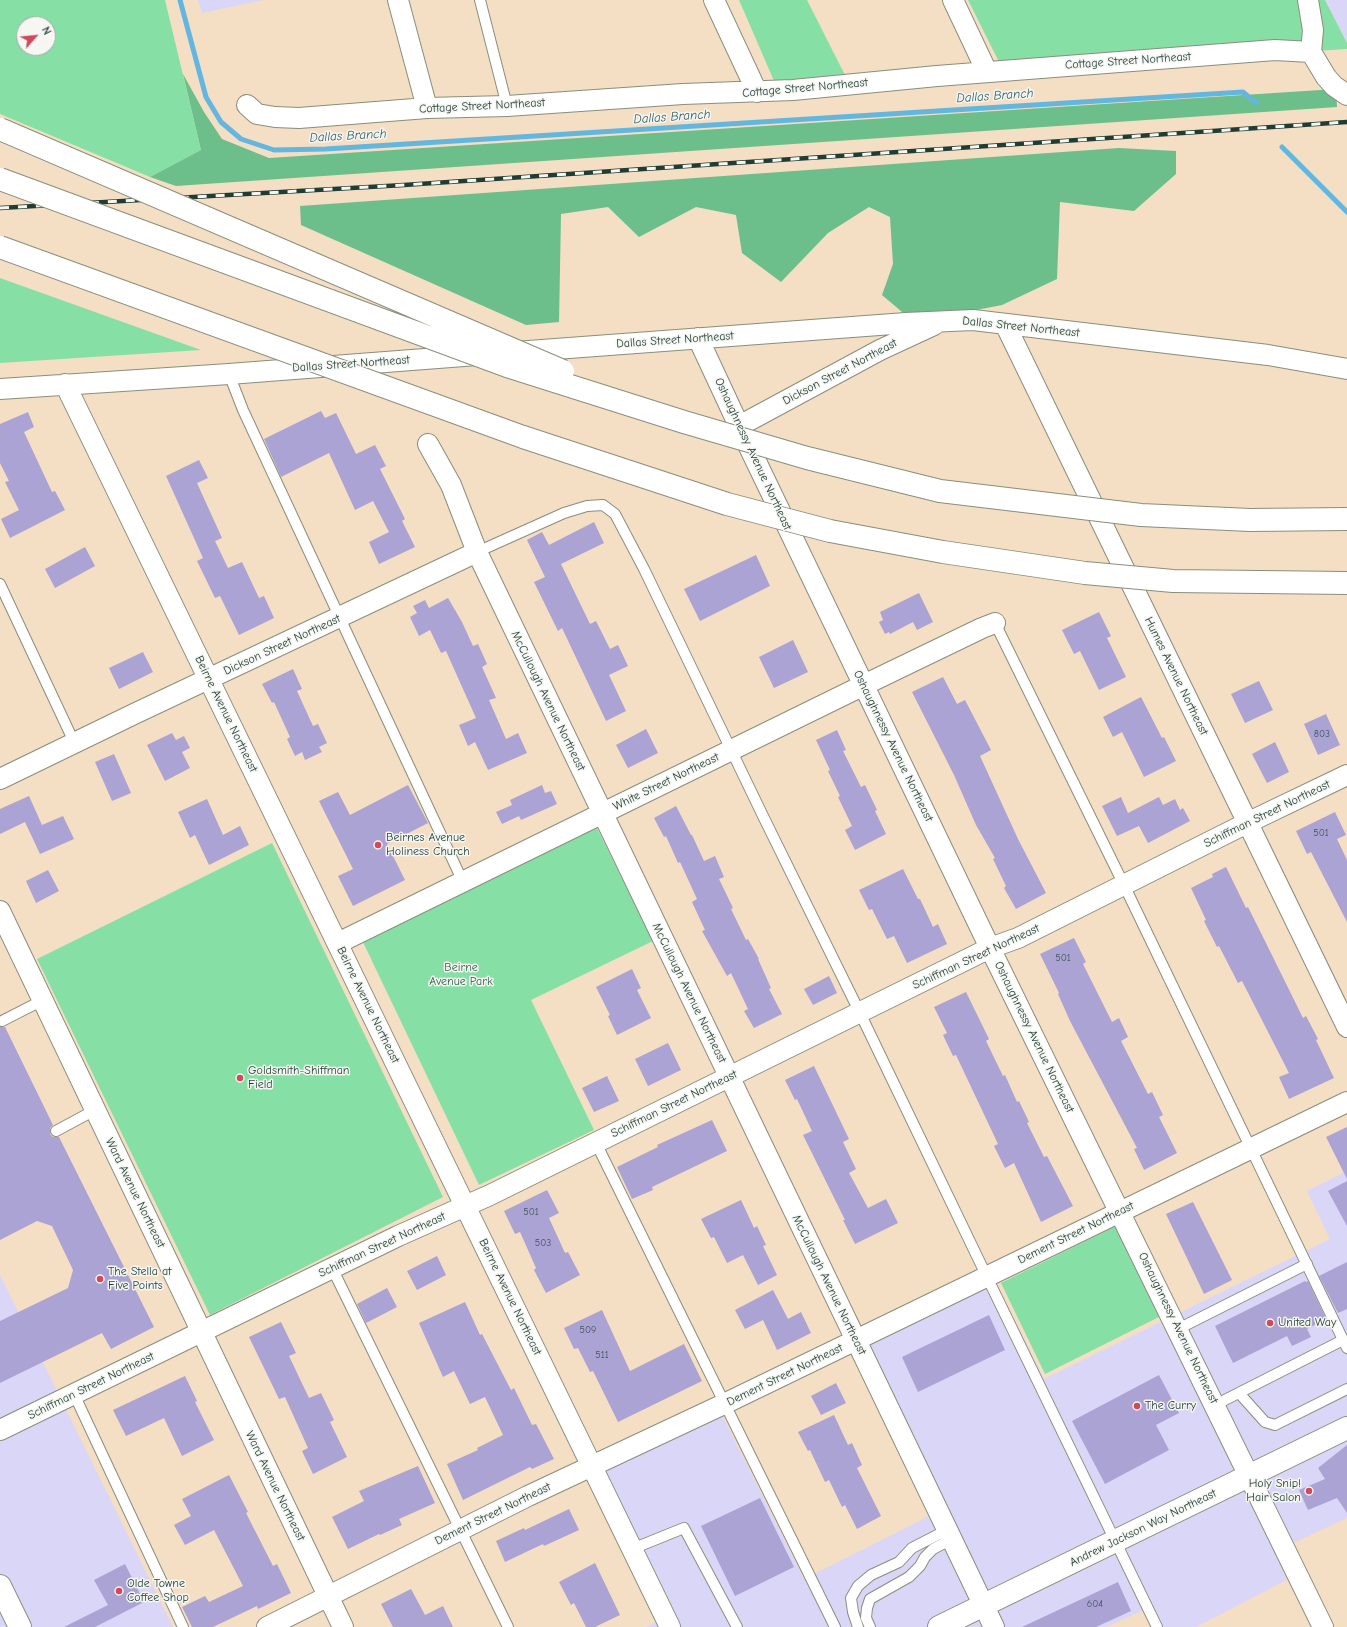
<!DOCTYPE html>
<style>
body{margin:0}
#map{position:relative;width:1347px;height:1627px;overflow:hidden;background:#f4dec4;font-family:"Comic Neue",sans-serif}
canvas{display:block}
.north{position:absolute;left:16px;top:16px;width:40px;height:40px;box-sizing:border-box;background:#f6f6f2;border:1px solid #a0aca6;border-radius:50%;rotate:63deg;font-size:11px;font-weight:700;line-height:16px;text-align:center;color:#1f3d34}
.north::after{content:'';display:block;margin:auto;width:14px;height:18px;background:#d1495b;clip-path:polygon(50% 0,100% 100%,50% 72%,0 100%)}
</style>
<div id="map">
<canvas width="1347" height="1627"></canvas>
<div class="north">N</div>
</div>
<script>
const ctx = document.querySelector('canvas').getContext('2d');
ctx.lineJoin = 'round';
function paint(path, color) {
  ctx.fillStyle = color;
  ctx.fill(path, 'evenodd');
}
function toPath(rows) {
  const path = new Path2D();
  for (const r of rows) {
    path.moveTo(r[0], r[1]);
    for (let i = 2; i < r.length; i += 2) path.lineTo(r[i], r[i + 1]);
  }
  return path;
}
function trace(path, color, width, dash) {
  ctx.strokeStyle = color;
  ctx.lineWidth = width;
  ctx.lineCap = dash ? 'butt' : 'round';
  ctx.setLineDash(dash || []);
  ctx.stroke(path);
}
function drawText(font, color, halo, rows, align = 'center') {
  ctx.font = font + ' "Comic Neue",sans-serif';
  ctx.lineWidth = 3;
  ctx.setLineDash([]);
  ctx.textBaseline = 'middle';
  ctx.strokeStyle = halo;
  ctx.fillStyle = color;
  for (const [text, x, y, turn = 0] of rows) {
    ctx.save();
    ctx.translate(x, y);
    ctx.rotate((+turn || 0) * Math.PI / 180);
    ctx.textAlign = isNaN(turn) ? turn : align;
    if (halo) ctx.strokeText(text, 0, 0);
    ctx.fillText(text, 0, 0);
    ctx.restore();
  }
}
const built = toPath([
 [198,0,263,0,202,13],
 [1325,0,1347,0,1347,43],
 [1347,1171,1347,1518,1289,1545,1302,1572,1196,1627,1152,1627,1144,1610,1106,1627,646,1627,672,1614,602,1470,722,1415,804,1579,945,1508,865,1342,994,1279,1044,1379,1330,1239,1307,1191],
 [0,1275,173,1627,0,1627]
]);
const green = toPath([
 [0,0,165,0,201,150,150,177,0,114],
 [24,24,48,24,48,48,24,48],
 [739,0,807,0,852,89,781,97],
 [968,0,1325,0,1347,43,1347,49,1003,70],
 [0,278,201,350,0,363],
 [595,824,653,941,531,1000,594,1130,479,1185,362,940],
 [272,843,443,1197,210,1315,37,959],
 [1116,1226,1161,1316,1045,1374,1001,1283]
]);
const forest = toPath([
 [183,74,204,112,222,139,269,158,1336,89,1337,107,176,186,150,177,201,150],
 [1119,148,1176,151,1176,174,1134,211,1060,202,1057,279,1002,305,914,322,882,295,893,264,890,217,869,207,828,233,781,282,742,253,736,215,696,207,639,237,608,207,561,214,559,322,526,325,301,225,300,206]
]);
const stream = toPath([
 [180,0,206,97,221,122,241,139,274,150,326,149,1243,92,1256,103],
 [1282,147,1347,212]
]);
const building = toPath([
 [321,411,325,418,336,413,356,454,375,445,386,466,380,469,405,519,402,521,415,547,379,564,369,542,389,532,373,501,355,510,329,453,281,477,264,439],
 [28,412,34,427,24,432,52,492,55,491,65,510,10,538,1,519,19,510,5,482,9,481,0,463,0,424],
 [199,460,208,478,197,483,222,538,215,541,228,568,242,562,259,598,264,596,274,618,239,635,220,596,215,598,197,561,203,558,166,476],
 [594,522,604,543,561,564,590,624,596,621,610,649,618,645,628,666,609,675,626,711,606,721,562,628,558,631,534,582,545,577,527,540,542,532,549,545],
 [85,547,95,566,55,588,45,569],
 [756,555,770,586,700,621,684,589],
 [919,593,933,622,917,630,913,622,890,634,889,632,885,634,879,622,883,620,880,612],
 [448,598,462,622,473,646,478,644,487,664,482,667,496,698,489,700,506,739,518,733,527,753,488,770,475,742,468,746,459,725,476,718,446,651,441,653,430,630,419,636,410,617,417,613,413,606,425,600,429,608],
 [1099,612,1111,636,1107,638,1126,677,1099,690,1080,651,1074,654,1062,630],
 [793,640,808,672,774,688,759,657],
 [143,652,153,672,119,689,109,668],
 [293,669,302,689,297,691,313,726,318,724,327,743,319,747,322,752,305,760,302,752,295,756,287,739,290,737,274,702,272,703,262,684],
 [943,677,957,704,965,700,991,750,980,756,1018,839,1046,893,1016,909,1004,888,1006,886,993,859,995,858,976,825,954,775,912,692],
 [1259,681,1273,710,1245,723,1231,694],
 [1141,697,1162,738,1164,737,1176,761,1144,777,1122,732,1113,737,1103,717],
 [1326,714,1340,745,1318,755,1304,724],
 [646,729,658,753,628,768,616,745],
 [837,730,846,750,843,751,861,787,865,785,877,810,875,811,886,834,855,850,845,830,852,826,838,797,840,796,828,771,830,770,816,740],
 [172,733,176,740,184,736,190,748,182,752,190,768,165,781,147,745],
 [1275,742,1289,772,1267,783,1252,754],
 [114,754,131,793,112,801,95,762],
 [408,785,428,823,387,844,405,880,353,906,338,876,353,869,319,801,338,792,350,815],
 [542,785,545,793,551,791,557,804,521,820,519,816,502,824,496,812,512,805,510,800],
 [29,796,42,825,63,816,74,839,40,854,25,822,0,834,0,809],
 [1121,797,1128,813,1159,797,1163,805,1175,799,1180,810,1183,808,1190,821,1148,843,1139,826,1117,836,1102,806],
 [207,799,223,835,240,826,249,845,209,865,195,835,190,838,178,812],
 [676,806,691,835,692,835,704,861,715,856,724,877,719,879,733,908,731,909,746,940,748,939,759,959,758,959,771,988,769,989,782,1014,754,1028,744,1011,748,1009,731,973,727,976,702,931,705,930,692,902,697,899,680,862,678,863,666,836,664,837,654,818],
 [1335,812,1346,835,1337,839,1347,860,1347,922,1311,852,1307,854,1296,831],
 [1226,867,1246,908,1248,907,1265,941,1303,1018,1306,1016,1318,1039,1316,1040,1334,1078,1289,1099,1279,1077,1289,1073,1242,981,1238,983,1219,946,1217,947,1204,921,1206,920,1191,888,1213,877,1212,874],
 [903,869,918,899,920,899,933,927,938,924,947,944,907,963,894,936,887,939,872,909,869,910,859,890],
 [48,870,59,891,36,903,26,881],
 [1074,938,1086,962,1083,964,1112,1022,1119,1018,1128,1037,1121,1041,1148,1094,1152,1092,1163,1115,1159,1117,1177,1153,1144,1170,1134,1149,1137,1148,1070,1021,1058,994,1059,993,1040,954],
 [632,969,641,988,637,990,651,1018,617,1035,608,1016,610,1015,596,987],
 [829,976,837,993,813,1005,804,989],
 [966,992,989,1039,986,1041,1003,1076,1005,1075,1017,1102,1019,1101,1029,1122,1027,1123,1044,1157,1047,1156,1073,1206,1041,1222,1014,1163,1005,1168,994,1146,998,1144,956,1055,953,1056,943,1035,947,1033,934,1007],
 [0,1027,5,1027,53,1125,50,1128,50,1134,53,1137,59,1137,154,1327,111,1349,102,1333,0,1383,0,1321,68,1288,73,1270,52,1226,37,1221,0,1240],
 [668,1043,681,1070,648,1086,635,1059],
 [814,1066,849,1139,843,1142,856,1169,849,1173,868,1208,886,1199,898,1223,855,1244,843,1220,845,1220,803,1135,812,1131,797,1099,795,1100,785,1080],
 [607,1076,619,1101,594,1112,582,1088],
 [712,1120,727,1151,652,1187,653,1190,632,1199,617,1167,658,1147,657,1145],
 [1347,1127,1347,1179,1326,1137],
 [1347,1181,1347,1226,1328,1191],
 [547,1190,559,1213,549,1218,565,1253,568,1252,580,1275,546,1293,534,1270,536,1268,520,1232,515,1234,504,1211],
 [741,1200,754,1228,757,1226,766,1245,763,1246,777,1275,758,1285,743,1255,727,1263,714,1237,711,1238,701,1219],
 [1193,1202,1232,1280,1204,1294,1166,1214],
 [437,1256,446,1275,417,1290,407,1271],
 [1347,1262,1347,1309,1338,1313,1319,1276],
 [1305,1281,1306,1282,1308,1281,1326,1319,1307,1329,1311,1337,1292,1346,1287,1336,1233,1363,1215,1326],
 [387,1288,397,1307,366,1323,357,1304],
 [773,1290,788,1319,801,1312,811,1333,777,1350,763,1320,745,1329,735,1310],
 [465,1302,480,1335,482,1334,511,1390,514,1388,532,1425,536,1424,554,1459,532,1469,530,1467,463,1500,447,1464,478,1450,477,1448,503,1435,485,1397,470,1404,454,1371,443,1377,419,1323],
 [602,1310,630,1371,684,1344,702,1381,618,1422,593,1371,590,1372,578,1348,574,1349,564,1328],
 [989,1315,1005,1350,918,1392,902,1357],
 [281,1322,296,1353,289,1356,309,1398,321,1393,334,1420,330,1422,347,1457,313,1474,302,1451,308,1448,285,1397,279,1399,249,1337],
 [1159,1375,1179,1413,1156,1425,1169,1450,1105,1484,1072,1421],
 [185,1376,197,1401,195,1402,214,1440,182,1456,164,1418,126,1436,113,1410],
 [836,1383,846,1403,821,1415,811,1396],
 [834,1415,848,1445,852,1443,862,1465,857,1468,881,1516,857,1529,845,1505,842,1507,829,1480,825,1482,810,1450,808,1451,798,1432],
 [1347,1445,1347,1513,1337,1498,1308,1510,1299,1490,1325,1479,1318,1468],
 [418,1466,435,1503,399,1519,402,1525,380,1535,379,1534,348,1549,332,1517,364,1501,359,1491],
 [229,1475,248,1512,246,1513,273,1566,277,1564,291,1593,258,1609,257,1606,213,1627,192,1627,182,1607,205,1596,209,1602,243,1586,214,1530,185,1545,174,1525,191,1516,182,1499],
 [760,1498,794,1567,735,1596,701,1526],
 [569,1509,579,1530,544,1546,543,1544,505,1562,496,1541,524,1528,525,1530],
 [595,1563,620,1615,595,1627,586,1627,574,1603,571,1605,559,1582],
 [125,1564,144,1602,95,1627,64,1627,108,1605,94,1580],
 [1118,1582,1131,1611,1096,1627,1022,1627],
 [411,1589,425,1615,443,1606,453,1627,393,1627,381,1604]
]);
const service = toPath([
 [480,0,507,106],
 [229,374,243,410,463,882],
 [477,552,564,513,587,506,603,505,615,514,644,569,762,814,860,1013,987,1277,1157,1627],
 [0,584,74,742],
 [995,623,1124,885,1347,1348],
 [2,1021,43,1000],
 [56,1131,95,1110],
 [596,1143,835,1627],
 [332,1268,508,1627],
 [1178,1329,1307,1264],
 [1239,1393,1265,1422,1275,1425,1347,1389],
 [74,1394,183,1627],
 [1215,1405,1343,1340],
 [632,1549,684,1528,737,1627],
 [858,1627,853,1612,851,1598,858,1586,871,1575,899,1562,912,1548,947,1530],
 [870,1627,866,1618,867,1608,870,1599,909,1577,920,1566,925,1557,933,1549,952,1539]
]);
const minor = toPath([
 [398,0,427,108],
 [714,0,757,92],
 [953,0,987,72],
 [1308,0,1313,30,1311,52],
 [247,105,257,114,275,117,299,118,427,108,507,106,683,94,793,90,937,76,1275,50,1311,52,1326,77,1334,86,1347,95],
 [1005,324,1347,1027],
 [698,338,739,426,990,948,1323,1627],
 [515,352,906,323,973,320,1268,355,1347,369],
 [65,384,670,1627],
 [0,389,229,374,477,355],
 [739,426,880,350,934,325],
 [428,444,451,485,477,552,994,1627],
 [0,779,134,714,477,552],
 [0,911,343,1627],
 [338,943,864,685,982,628,995,623],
 [0,1430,398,1236,490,1195,990,948,1018,938,1247,823,1347,775],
 [267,1627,528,1496,724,1404,1347,1102]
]);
const secondary = toPath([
 [0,1586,20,1627],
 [939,1627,1347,1428]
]);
const rail = toPath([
 [0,208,404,185,1347,122]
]);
const motorwayBridge = toPath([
 [0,129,563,371],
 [0,179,507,366,684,422,807,458,940,491,1141,515,1250,520,1347,519],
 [0,247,523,437,727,504,830,531,943,552,1085,573,1173,581,1347,583]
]);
const markers = [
 [378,845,4,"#d1495b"],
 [240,1078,4,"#d1495b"],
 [100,1279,4,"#d1495b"],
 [1270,1323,4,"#d1495b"],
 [1137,1406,4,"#d1495b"],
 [1309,1491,4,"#d1495b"],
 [119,1591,4,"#d1495b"]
];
const numberNames = [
 ["803",1322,734],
 ["501",1321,833],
 ["501",1063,958],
 ["501",531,1212],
 ["503",543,1243],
 ["509",588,1330],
 ["511",602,1355],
 ["604",1095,1604]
];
const streetNames = [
 ["Cottage Street Northeast",1128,61,-4],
 ["Cottage Street Northeast",805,88,-5],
 ["Cottage Street Northeast",482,106,-3],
 ["Dallas Street Northeast",1021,327,6],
 ["Dallas Street Northeast",675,340,-4],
 ["Dallas Street Northeast",351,364,-4],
 ["Dickson Street Northeast",840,372,-28],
 ["Oshaughnessy Avenue Northeast",753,454,65],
 ["Dickson Street Northeast",282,645,-25],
 ["Humes Avenue Northeast",1176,676,64],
 ["McCullough Avenue Northeast",548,701,64],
 ["Beirne Avenue Northeast",226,714,64],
 ["Oshaughnessy Avenue Northeast",893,746,64],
 ["White Street Northeast",666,782,-26],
 ["Schiffman Street Northeast",1267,814,-26],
 ["Schiffman Street Northeast",976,957,-25],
 ["McCullough Avenue Northeast",689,993,64],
 ["Beirne Avenue Northeast",368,1005,64],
 ["Oshaughnessy Avenue Northeast",1034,1037,64],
 ["Schiffman Street Northeast",674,1104,-26],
 ["Ward Avenue Northeast",135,1193,64],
 ["Dement Street Northeast",1076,1233,-26],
 ["Schiffman Street Northeast",382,1245,-25],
 ["McCullough Avenue Northeast",829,1285,64],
 ["Beirne Avenue Northeast",510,1297,64],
 ["Oshaughnessy Avenue Northeast",1178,1328,64],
 ["Dement Street Northeast",785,1375,-26],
 ["Schiffman Street Northeast",91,1386,-26],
 ["Ward Avenue Northeast",275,1486,64],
 ["Dement Street Northeast",493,1514,-26],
 ["Andrew Jackson Way Northeast",1143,1528,-26]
];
const poiNames = [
 ["Beirnes Avenue",386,838],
 ["Holiness Church",386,852],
 ["Goldsmith-Shiffman",248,1071],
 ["Field",248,1085],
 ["The Stella at",108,1272],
 ["Five Points",108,1286],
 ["United Way",1278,1323],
 ["The Curry",1145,1406],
 ["Holy Snip!",1301,1484,"right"],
 ["Hair Salon",1301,1498,"right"],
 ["Olde Towne",127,1584],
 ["Coffee Shop",127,1598]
];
const parkNames = [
 ["Beirne",461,968],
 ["Avenue Park",461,982]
];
const waterNames = [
 ["Dallas Branch",995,96,-4],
 ["Dallas Branch",672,117,-4],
 ["Dallas Branch",348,136,-3]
];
paint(built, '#dad6f7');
paint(green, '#86e0a6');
paint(forest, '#6cbe8b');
trace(stream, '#63b7df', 5);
paint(building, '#aba3d3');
trace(service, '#8a8e7c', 12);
trace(minor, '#8a8e7c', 22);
trace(secondary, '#8a8e7c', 24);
trace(service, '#fff', 10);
trace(minor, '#fff', 20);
trace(secondary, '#fff', 22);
trace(rail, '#1f3d34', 4.5);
trace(rail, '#f6f6f2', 3, [9]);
trace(motorwayBridge, '#8a8e7c', 24, []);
trace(motorwayBridge, '#fff', 22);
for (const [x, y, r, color] of markers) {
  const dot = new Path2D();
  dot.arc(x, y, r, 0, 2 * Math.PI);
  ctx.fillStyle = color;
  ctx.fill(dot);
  trace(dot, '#f6f6f2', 1.5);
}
drawText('10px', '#42565c', null, numberNames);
drawText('12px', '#1f3d34', '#f6f6f2', streetNames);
drawText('12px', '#1f3d34', '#f6f6f2', poiNames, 'left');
drawText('12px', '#345e4b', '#f6f6f2', parkNames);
drawText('italic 13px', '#305c5f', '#f6f6f2', waterNames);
</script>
